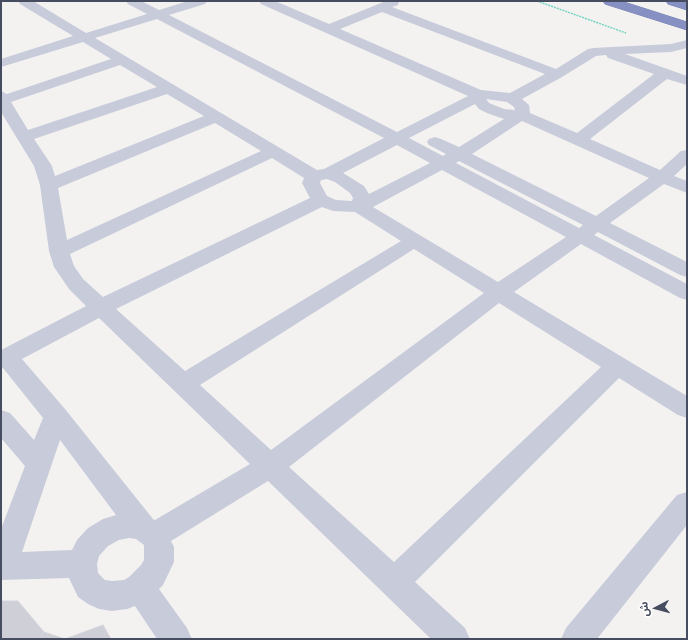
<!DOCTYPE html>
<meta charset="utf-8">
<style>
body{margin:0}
#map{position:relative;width:688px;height:640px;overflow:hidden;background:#f4f2f1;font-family:"Titillium Web","Noto Sans Arabic",sans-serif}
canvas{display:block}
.frame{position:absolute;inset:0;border:2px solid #474d60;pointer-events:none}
.north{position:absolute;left:636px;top:588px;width:40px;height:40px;-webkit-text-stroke:3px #fff;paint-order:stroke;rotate:264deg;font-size:11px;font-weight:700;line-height:16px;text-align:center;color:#474d60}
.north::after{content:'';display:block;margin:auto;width:14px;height:18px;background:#474d60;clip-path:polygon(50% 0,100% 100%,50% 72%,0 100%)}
</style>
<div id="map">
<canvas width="688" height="640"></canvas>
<div class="frame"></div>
<div class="north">ش</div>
</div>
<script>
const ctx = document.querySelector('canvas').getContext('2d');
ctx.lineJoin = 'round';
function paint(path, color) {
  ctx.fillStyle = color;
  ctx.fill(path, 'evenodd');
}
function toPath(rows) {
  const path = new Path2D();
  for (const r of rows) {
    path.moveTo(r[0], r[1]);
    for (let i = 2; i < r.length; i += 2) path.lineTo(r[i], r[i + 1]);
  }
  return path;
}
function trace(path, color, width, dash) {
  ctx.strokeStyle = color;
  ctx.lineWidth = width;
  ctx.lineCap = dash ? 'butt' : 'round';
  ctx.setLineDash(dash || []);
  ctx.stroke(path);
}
const building = toPath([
 [1,601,18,601,44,632,39,639,1,639,1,601],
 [103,625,111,639,39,639,44,632,65,639,103,625]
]);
const path = toPath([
 [537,1,626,33]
]);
const minor = toPath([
 [18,1,33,1,86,33,147,14,128,4,126,1,141,1,159,10,188,1,207,1,205,4,169,15,397,132,468,96,261,4,259,1,275,1,329,24,386,1,399,1,398,5,392,7,556,69,588,49,593,48,671,44,687,40,687,48,671,52,625,54,687,76,687,85,667,79,590,139,660,170,681,151,687,150,687,164,674,176,687,181,687,193,664,184,610,223,687,262,687,277,680,275,598,232,594,235,687,284,687,300,680,298,581,244,514,292,687,396,687,418,678,415,619,378,415,582,465,628,470,639,431,639,268,481,171,541,174,547,174,562,163,585,159,589,187,628,192,639,157,639,135,606,127,609,112,611,99,609,88,604,78,597,69,578,1,580,1,529,25,466,1,438,1,410,10,413,34,440,43,418,3,368,1,369,1,350,86,306,69,289,54,267,49,251,40,185,34,166,1,112,1,91,7,94,111,59,83,42,1,67,1,59,73,36,20,4,18,1],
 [382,12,545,74,510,93,481,90,340,29,382,12],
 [157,19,384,138,324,169,317,170,95,38,157,19],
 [606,55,608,58,654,74,577,133,530,113,529,105,522,99,562,77,596,56,606,55],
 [120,65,157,87,28,130,11,102,120,65],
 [167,94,204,116,55,176,52,166,34,139,167,94],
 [486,99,507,102,514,107,515,110,504,109,489,103,486,99],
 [475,104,479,109,487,113,504,119,459,147,441,139,435,137,429,139,427,142,429,145,446,154,443,156,409,138,475,104],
 [522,121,649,178,596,216,472,154,522,121],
 [215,123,261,151,67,240,58,188,215,123],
 [397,145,430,163,369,194,364,186,343,173,397,145],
 [272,158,304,178,302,183,310,198,103,297,83,279,74,266,70,254,272,158],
 [459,161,583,225,579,228,456,163,459,161],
 [442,170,566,237,498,282,373,207,442,170],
 [327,179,335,182,350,193,353,198,352,201,336,200,327,196,320,183,321,180,327,179],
 [322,207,333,211,355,212,401,241,185,371,116,309,322,207],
 [414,249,484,293,271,450,200,385,414,249],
 [499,303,601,367,394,562,289,467,499,303],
 [99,318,250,464,155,520,153,519,65,409,22,359,99,318],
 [60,440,116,515,103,519,88,528,77,540,72,550,22,552,60,440],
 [129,538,136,539,144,545,144,560,141,565,129,577,124,580,112,581,105,580,98,573,97,564,99,556,108,546,119,540,129,538],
 [687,492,687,525,597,639,561,639,566,628,677,495,687,492]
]);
const highway = toPath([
 [603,1,621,1,687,22,687,30,605,4,603,1],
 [666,1,687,2,687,10,668,4,666,1]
]);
paint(building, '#cecfd7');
trace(building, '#d5d5dd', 1);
trace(highway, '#717baf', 1);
trace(path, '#73d4c3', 1.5, [2, 1]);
paint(minor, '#c7cbda');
paint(highway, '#8690c3');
</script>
